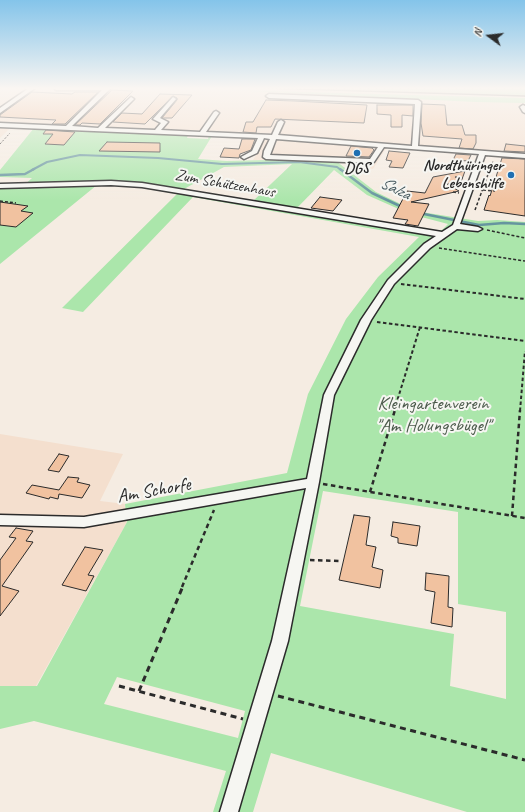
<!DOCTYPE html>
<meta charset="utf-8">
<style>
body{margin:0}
#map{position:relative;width:525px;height:812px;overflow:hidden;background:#f5ece2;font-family:Caveat,sans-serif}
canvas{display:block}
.north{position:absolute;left:469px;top:16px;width:40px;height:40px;-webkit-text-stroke:3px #f6f6f2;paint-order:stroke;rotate:285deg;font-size:11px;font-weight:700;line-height:16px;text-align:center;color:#2b2b2b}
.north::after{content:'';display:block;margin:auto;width:14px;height:18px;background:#2b2b2b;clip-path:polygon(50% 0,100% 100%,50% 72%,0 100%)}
</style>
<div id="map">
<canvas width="525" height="812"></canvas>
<div class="north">N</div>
</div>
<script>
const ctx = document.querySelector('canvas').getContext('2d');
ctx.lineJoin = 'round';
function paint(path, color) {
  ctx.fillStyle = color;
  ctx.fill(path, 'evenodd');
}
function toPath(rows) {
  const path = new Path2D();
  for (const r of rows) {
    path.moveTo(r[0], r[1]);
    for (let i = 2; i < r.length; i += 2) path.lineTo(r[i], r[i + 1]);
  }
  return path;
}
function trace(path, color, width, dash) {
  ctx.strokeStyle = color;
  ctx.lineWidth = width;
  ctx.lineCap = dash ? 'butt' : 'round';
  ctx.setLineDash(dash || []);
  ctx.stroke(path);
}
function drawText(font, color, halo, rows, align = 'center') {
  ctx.font = font + ' Caveat,sans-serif';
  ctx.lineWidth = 4;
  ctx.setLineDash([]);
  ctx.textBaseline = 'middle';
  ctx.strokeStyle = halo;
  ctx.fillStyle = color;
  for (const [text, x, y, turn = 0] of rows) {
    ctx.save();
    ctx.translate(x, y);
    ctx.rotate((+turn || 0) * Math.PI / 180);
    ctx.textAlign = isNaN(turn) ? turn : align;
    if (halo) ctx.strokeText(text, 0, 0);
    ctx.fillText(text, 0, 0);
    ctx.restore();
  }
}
const built = toPath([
 [0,88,525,88,525,154,389,144,373,169,336,161,306,159,253,160,266,138,11,127,0,138],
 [0,434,123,454,100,501,125,504,127,522,36,686,0,686]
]);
const green = toPath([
 [305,88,525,88,525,95],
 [229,90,525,98,525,103,476,102],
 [34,128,188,135,187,138,208,139,209,135,212,136,198,159,227,161,306,159,336,161,376,192,415,211,478,221,497,220,525,222,525,812,467,812,271,753,253,812,213,812,226,771,34,721,0,729,0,686,37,686,127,522,125,504,287,473,308,394,346,319,378,277,419,237,193,197,83,312,62,308,177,194,127,185,97,185,0,264,0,188,21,188,32,178,0,177,0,170],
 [292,164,253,201,184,189,224,167],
 [334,170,367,195,410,214,448,224,442,230,426,230,297,208],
 [323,491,458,512,458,604,506,612,506,699,450,686,454,634,300,606],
 [117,677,245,711,238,738,104,704]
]);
const streamFar1 = toPath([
 [32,170,47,162,80,155,158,158,222,164,299,162,337,167,341,170]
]);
const stream = toPath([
 [340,169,372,193,402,207],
 [0,175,25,174,34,169],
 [419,213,479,225,504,223,525,224]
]);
const building = toPath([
 [112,90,133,91,100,124,82,123,80,125,75,125,112,90],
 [32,92,72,94,75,92,98,92,65,124,52,124,56,120,0,117,0,115,32,92],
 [160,94,192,95,172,118,162,118,177,100,177,98,173,96,145,124,113,122,122,113,142,114,160,94],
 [266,100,294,101,367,105,364,123,275,119,271,127,257,127,256,133,243,132,246,122,253,122,266,100],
 [422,104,445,105,447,125,462,125,465,135,476,135,476,143,473,149,459,148,462,139,423,136,421,123,422,104],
 [377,105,413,105,413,116,402,115,402,127,391,127,391,115,377,114,377,105],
 [46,130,75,132,64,145,45,144,53,134,43,134,46,130],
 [242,139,255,139,251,150,240,154,239,158,220,157,224,148,239,149,242,139],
 [107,142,160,143,160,152,99,151,107,142],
 [506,144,525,146,525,152,504,151,506,144],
 [351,146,372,148,374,150,369,157,346,156,351,146],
 [389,151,410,153,403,168,389,167,392,161,386,160,389,151],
 [456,154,471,155,468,161,453,160,456,154],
 [502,158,525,159,525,216,484,210,489,195,490,196,502,158],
 [465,171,461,182,447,184,459,191,411,202,429,204,418,226,405,224,408,220,393,218,407,191,425,193,433,177,465,171],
 [320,197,342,200,333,211,311,208,320,197],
 [0,202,28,206,21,211,33,213,16,227,0,225,0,202],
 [59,454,69,456,59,472,48,470,59,454],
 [68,477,79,478,77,482,90,485,82,498,59,494,58,499,50,497,49,499,26,493,32,485,59,490,68,477],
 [354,515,370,517,366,545,376,547,372,567,383,570,380,588,339,580,354,515],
 [393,522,420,526,417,546,398,543,398,538,391,536,393,522],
 [16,528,33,531,26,541,33,542,2,586,19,591,0,616,0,560,16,538,9,537,16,528],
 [85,547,103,550,88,575,94,576,86,591,62,585,85,547],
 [426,573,449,576,448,607,453,608,452,627,431,623,435,592,425,590,426,573]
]);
const pathFar4 = toPath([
 [0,144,10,133],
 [490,170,493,161]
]);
const pathFar3 = toPath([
 [455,177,464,178],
 [444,183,462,185],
 [483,190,495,191],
 [453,192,459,193],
 [0,201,16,203],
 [475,210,490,169],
 [487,230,525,238],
 [439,248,525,261]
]);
const pathFar2 = toPath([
 [401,284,525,299],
 [377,322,525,341],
 [394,411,420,327],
 [520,411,525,351]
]);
const pathFar1 = toPath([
 [323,484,525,518],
 [370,492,395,410],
 [512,516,520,410],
 [310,560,339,561],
 [182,587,214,510]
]);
const path = toPath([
 [119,686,243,719],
 [139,691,183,586],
 [278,696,525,760]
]);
const minor = toPath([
 [29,88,35,88,0,113,0,108,29,88],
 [54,88,108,88,110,89,72,126,98,128,131,97,134,99,105,128,155,130,161,123,153,119,173,97,176,99,160,118,168,122,161,130,200,132,214,112,216,111,219,113,206,132,272,135,278,122,281,120,284,122,278,135,412,146,415,104,269,98,266,96,269,94,418,100,421,102,418,146,525,154,525,158,485,155,460,224,478,227,482,229,478,231,457,229,430,248,394,284,371,320,334,395,319,482,288,641,238,812,220,812,272,641,306,488,84,527,0,525,0,515,84,517,307,479,324,395,361,320,388,280,424,244,436,236,142,187,111,185,0,188,0,184,111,181,142,183,442,232,453,225,479,154,384,147,374,162,372,163,266,159,263,157,264,151,270,139,264,138,257,153,244,159,241,157,252,151,258,138,0,127,0,123,66,126,102,90,56,90,54,88],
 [276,139,378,147,370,159,270,155,276,139],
 [523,105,525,106,525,113,523,112,520,107,523,105]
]);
const rail = toPath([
 [266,88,525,96]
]);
const markers = [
 [357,153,4,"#1f6fb2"],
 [511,175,4,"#1f6fb2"]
];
const farPoinames = [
 ["Nordthüringer",503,166],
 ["Lebenshilfe",503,184],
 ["DGS",357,169,"center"]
];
const farStreetnames = [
 ["Zum Schützenhaus",225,184,10]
];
const farWaternames = [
 ["Salza",395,189,26]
];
const parkNames = [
 ["Kleingartenverein",433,404],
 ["\"Am Holungsbügel\"",433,426]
];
const streetNames = [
 ["Am Schorfe",154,491,-10]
];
paint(built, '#f4dfce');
paint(green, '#abe6ab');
trace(streamFar1, '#66959f', 2);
trace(stream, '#66959f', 2.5);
paint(building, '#f1c2a0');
trace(building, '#2b2b2b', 1);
trace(minor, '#2b2b2b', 3);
trace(pathFar4, '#2b2b2b', 1, [2, 1.5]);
trace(pathFar3, '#2b2b2b', 1.5, [3, 2]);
trace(pathFar2, '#2b2b2b', 2, [3.5, 2.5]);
trace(pathFar1, '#2b2b2b', 2.5, [4.5, 3.5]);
trace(path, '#2b2b2b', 3, [6, 4.5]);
paint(minor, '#f6f6f2');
trace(rail, '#2b2b2b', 1.5);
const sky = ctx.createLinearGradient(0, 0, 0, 201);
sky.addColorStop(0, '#84c4ea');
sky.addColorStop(0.44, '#faf6f2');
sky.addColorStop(1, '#faf6f200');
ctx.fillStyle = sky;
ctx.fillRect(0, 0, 525, 201);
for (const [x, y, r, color] of markers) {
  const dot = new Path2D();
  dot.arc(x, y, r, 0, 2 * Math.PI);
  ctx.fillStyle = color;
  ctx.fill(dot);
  trace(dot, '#f6f6f2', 1.5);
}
drawText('bold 16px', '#2b2b2b', '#f6f6f2', farPoinames, 'right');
drawText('16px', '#2b2b2b', '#f6f6f2', farStreetnames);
drawText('italic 17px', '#44575c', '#f6f6f2', farWaternames);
drawText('19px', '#4b5a4b', '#f6f6f2', parkNames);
drawText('19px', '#2b2b2b', '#f6f6f2', streetNames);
</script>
